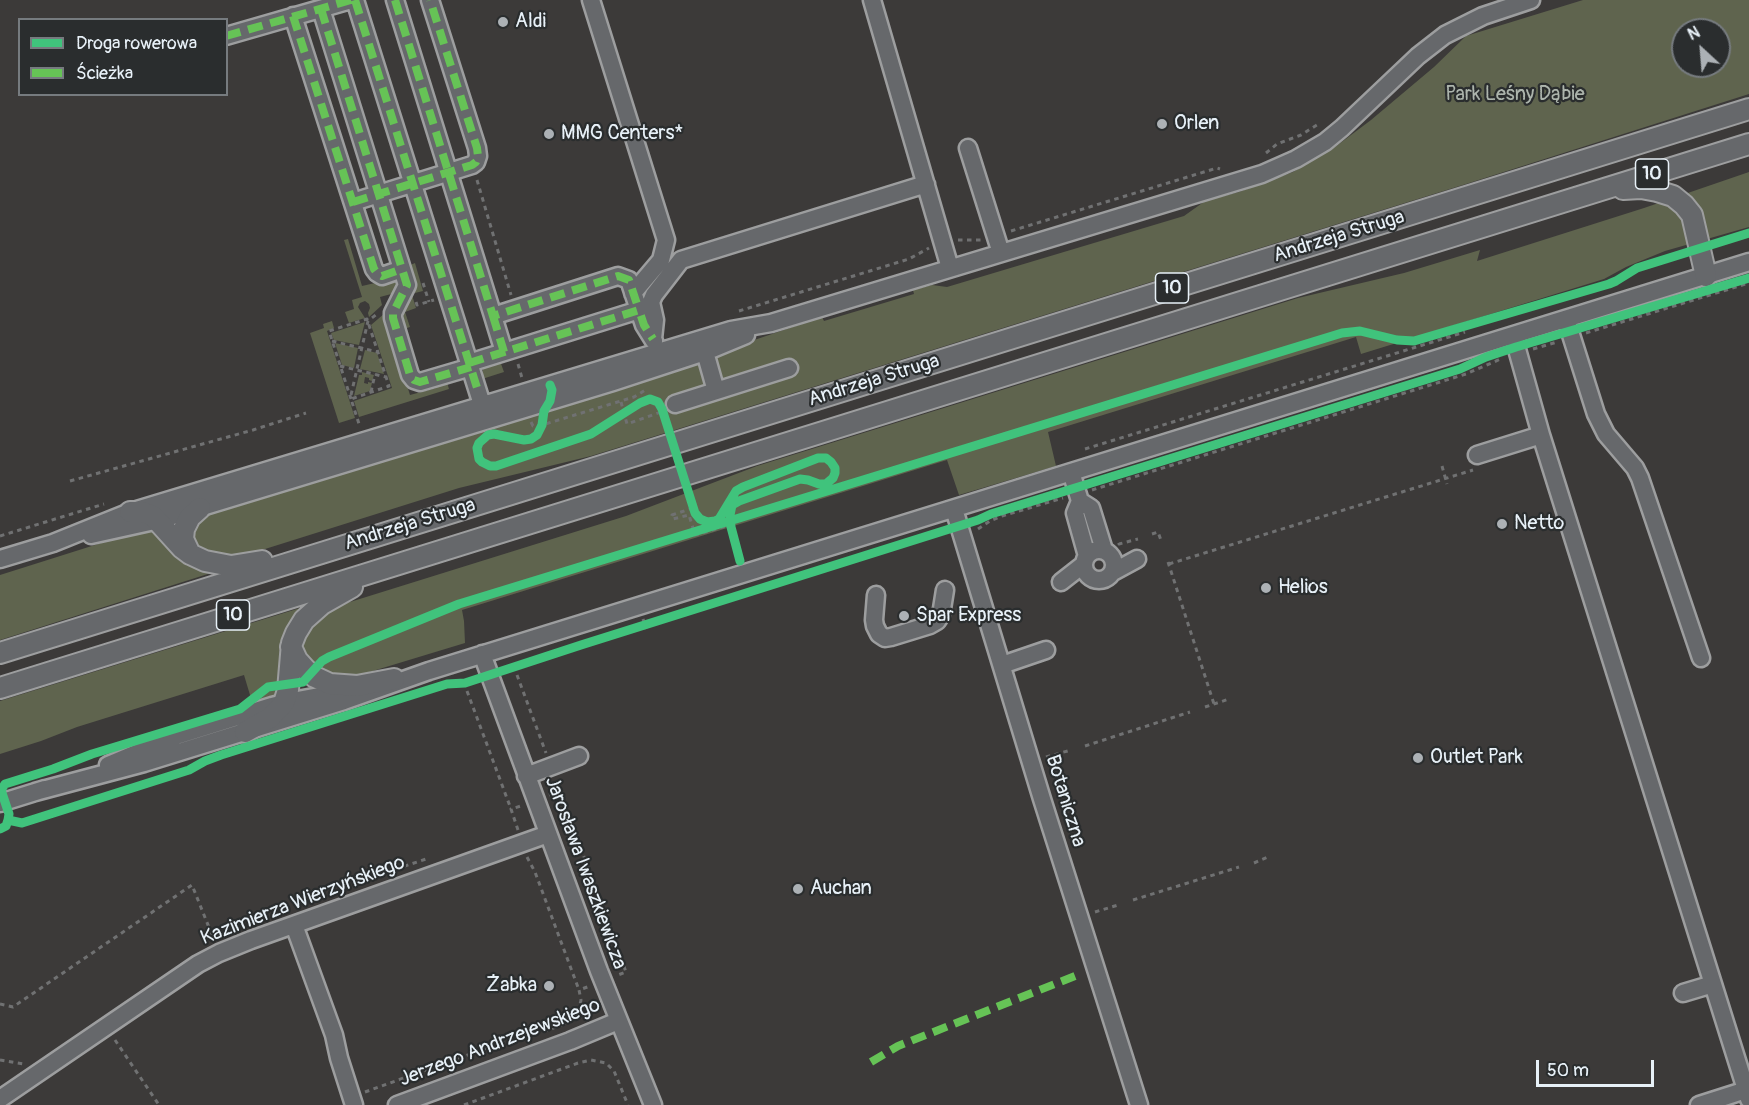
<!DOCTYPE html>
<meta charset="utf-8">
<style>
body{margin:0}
#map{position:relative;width:1749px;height:1105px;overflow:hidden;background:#3c3a39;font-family:Pangolin,sans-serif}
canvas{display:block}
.legend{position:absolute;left:18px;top:18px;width:210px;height:78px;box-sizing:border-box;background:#2a2d2e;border:2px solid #767b7f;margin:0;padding:8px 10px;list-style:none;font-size:18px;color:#e8f1f8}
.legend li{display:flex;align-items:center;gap:12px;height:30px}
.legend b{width:30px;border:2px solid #767b7f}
.north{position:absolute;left:1671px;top:18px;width:60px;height:60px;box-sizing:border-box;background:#2a2d2e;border:2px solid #767b7f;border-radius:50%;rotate:334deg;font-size:16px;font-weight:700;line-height:24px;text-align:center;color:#e8f1f8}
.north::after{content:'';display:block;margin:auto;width:21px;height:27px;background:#acb1b5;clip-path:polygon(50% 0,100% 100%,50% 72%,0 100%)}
.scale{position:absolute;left:1536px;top:1060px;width:118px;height:27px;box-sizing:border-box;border:3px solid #e8f1f8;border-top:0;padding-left:8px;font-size:18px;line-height:21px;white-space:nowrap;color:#e8f1f8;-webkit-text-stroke:4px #2a2d2e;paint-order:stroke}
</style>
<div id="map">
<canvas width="1749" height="1105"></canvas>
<ul class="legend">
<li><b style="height:8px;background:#40c37c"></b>Droga rowerowa</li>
<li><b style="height:8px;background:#66c356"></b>Ścieżka</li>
</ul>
<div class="north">N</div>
<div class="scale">50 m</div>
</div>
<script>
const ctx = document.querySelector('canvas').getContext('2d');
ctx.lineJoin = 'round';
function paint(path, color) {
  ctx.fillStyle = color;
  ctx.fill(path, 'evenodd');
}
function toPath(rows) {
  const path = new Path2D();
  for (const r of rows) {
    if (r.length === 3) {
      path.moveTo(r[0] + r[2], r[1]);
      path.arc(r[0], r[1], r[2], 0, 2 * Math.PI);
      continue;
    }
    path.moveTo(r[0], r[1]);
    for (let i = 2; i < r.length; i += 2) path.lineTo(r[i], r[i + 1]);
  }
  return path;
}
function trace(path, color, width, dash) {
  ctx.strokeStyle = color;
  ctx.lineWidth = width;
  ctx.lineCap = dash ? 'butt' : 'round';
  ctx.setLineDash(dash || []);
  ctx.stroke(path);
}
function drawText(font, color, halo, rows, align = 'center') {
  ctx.font = font + ' Pangolin,sans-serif';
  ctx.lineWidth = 4.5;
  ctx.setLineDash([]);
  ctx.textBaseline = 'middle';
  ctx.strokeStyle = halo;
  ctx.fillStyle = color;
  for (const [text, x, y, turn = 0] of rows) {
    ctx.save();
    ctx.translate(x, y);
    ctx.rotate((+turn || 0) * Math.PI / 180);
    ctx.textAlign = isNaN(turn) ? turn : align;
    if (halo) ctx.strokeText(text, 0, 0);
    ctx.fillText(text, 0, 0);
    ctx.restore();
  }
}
const green = toPath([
 [1583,0,1749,0,1749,94,1466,184,591,456,459,488,246,555,227,558,199,549,195,543,194,530,201,518,216,508,699,360,707,383,705,386,673,396,727,380,721,379,719,377,713,354,822,317,824,321,914,294,913,290,932,285,947,287,1184,216,1205,201,1239,192,1293,172,1335,147,1371,120,1434,67,1466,36],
 [1683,30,1719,30,1719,66,1683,66],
 [1749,172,1749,227,1665,251,1626,267,1604,279,1361,354,1356,337,1048,432,1056,466,959,495,947,460,462,610,464,621,465,643,353,677,323,673,310,664,302,649,301,642,309,625,334,607,626,516,757,466,1298,298,1404,273,1480,250,1477,261,1644,208],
 [348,239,362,286,388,280,396,281,400,286,395,293,380,297,382,305,369,317,368,313,370,308,369,304,365,301,360,303,358,307,365,318,349,323,345,312,354,309,352,300,362,297,344,240],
 [415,263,423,291,415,293,408,266],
 [412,295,416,308,405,312,410,327,404,329,402,316],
 [385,313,410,395,436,388,437,382,446,379,449,389,359,417,354,401,392,388,371,325],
 [332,321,334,328,327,331,355,418,339,423,310,333,324,328,323,324],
 [365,322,359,345,334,340,331,333],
 [335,343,358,348,354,368,342,365],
 [365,350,377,353,384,374,360,369],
 [500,361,504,372,482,379,483,367],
 [362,372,374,375,372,381,369,380,369,378,365,377,364,383,368,384,368,382,372,383,370,391,354,396,359,375,362,375],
 [155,526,211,573,0,640,0,575],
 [300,608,302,610,277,698,253,705,244,675,77,727,41,741,0,754,0,701]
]);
const path = toPath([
 [1266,153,1277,144,1301,135,1320,123],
 [477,180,511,295],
 [1011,231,1217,168,1220,169],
 [958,240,982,240],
 [423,283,429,302],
 [416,302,417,305,434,300],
 [739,311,909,259,929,248],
 [1586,333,1749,283],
 [332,341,378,352],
 [1533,349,1557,342],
 [518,364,522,378],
 [340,366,386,377],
 [371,392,375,374],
 [351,395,368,321,377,314],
 [351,399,329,331,367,319,389,386,351,399,360,427],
 [621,402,627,424,661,412],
 [531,422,533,426,542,425,634,397,647,389],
 [1085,449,1465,332],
 [1442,466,1447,484],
 [70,481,253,430,306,413],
 [1092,490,1466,374,1503,358],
 [693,508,672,515,673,519,689,515,695,535,730,525],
 [978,529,990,521,1002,516,1063,498],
 [1152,534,1158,532,1162,543],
 [0,536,104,504],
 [1119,543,1119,544,1138,539],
 [1168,562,1214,704],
 [1169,564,1473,470],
 [643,619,646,629],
 [517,675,546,753],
 [467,691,511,809],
 [1205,707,1229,699],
 [1085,746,1190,712],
 [1046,757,1071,750],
 [549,795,560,791,626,972,618,975],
 [518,830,511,809,521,806],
 [527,857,535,872,579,990],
 [1254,863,1268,857],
 [371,879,372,877,429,858],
 [1133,900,1239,867],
 [1095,912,1118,905],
 [0,1004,13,1007,192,885,214,940],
 [564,1024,579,1009,581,1000,579,990,590,986],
 [115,1040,159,1105],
 [0,1060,24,1064],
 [365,1092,534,1031,548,1030,564,1024],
 [464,1105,578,1063,591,1060,606,1063,614,1071,628,1105]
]);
const minor = toPath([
 [355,0,485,414],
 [395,0,493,316,618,276,629,280,639,310],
 [591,0,666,240,661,260,633,293],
 [872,0,950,268],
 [321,9,407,285,393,313,393,318,410,375,414,380,420,382,471,367],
 [293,16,374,269,377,273,382,276,402,269],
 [226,36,351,0],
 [968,148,1001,253],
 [353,202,472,165,476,162,478,156,477,148,430,0],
 [493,316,504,352],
 [1566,319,1596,414,1606,434,1635,468,1640,478,1701,658],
 [1513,335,1541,435,1749,1099],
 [653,339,655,320,651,302,654,295,681,260,926,184],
 [705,352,716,391],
 [469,363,639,310,644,325,654,341],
 [675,404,789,368],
 [1477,455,1541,435],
 [1071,472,1080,501,1091,508,1104,550],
 [1080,501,1075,513,1087,556],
 [954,509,1042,799,1139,1105],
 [91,535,159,520,613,382,705,352,746,335],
 [1099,565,15],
 [0,559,53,543,130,512,731,330,771,323,1262,174,1296,159,1325,142,1342,128,1418,56,1445,35,1483,16,1531,0],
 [1113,572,1137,559],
 [1061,582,1084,564],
 [876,595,874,620,875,626,879,634,885,638,891,637,930,625,937,621,941,615,945,590],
 [482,654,599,971,653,1105],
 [1002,665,1046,650],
 [108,765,179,735,272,706,292,701,346,691],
 [526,776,579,756],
 [35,792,144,763,344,701,429,671,1749,262],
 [0,803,45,789],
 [294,925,334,1035,339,1058,354,1105],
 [1683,993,1713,984],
 [0,1099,198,964,219,953,251,940,548,834],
 [397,1105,570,1041,618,1021],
 [1699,1105,1746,1090]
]);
const major = toPath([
 [1623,189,1641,188,1657,191,1673,196,1684,205,1692,215,1706,276],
 [130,512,143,512,153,516,182,548,190,554,205,561,231,566,262,561],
 [190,554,183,539,184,529,190,517,200,508],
 [291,647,297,660,306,670,315,677,330,684,357,686,394,679],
 [0,653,1749,109],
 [0,688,1749,144],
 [245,732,270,718,284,703,288,690,292,643,296,633,304,620,322,604,352,587]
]);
const quiet = toPath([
 [355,0,478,391],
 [395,0,493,316,618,276,629,280,639,310],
 [321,9,407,285,393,313,393,318,410,375,414,380,420,382,471,367],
 [293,16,374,269,377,273,382,276,402,269],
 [226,36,351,0],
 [353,202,472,165,476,162,478,156,477,148,430,0],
 [493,316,504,352],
 [469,363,639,310,644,325,653,339],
 [871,1062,898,1046,1075,976]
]);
const cycleway = toPath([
 [550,385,552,390,550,401,544,411,542,425,537,435,531,439,524,440,494,434,488,435,479,443,477,448,479,459,482,462,490,466,496,466,591,434,640,403,650,399,658,402,662,409,695,513,700,519,707,522,715,521,719,519,736,491,743,487,818,458,826,458,831,462,835,468,835,473,833,478,826,484,819,484,808,480,800,479,739,501,732,505,730,515,731,527,740,561],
 [8,820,22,823,189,770,205,761,221,755,342,717,447,684,465,683,581,645,978,520,991,514,1460,369,1486,357,1516,347,1749,278],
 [0,829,6,826,8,820,9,814,1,790,5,784,53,769,92,754,240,709,268,687,303,682,322,661,329,657,459,604,1342,333,1360,331,1397,340,1414,341,1609,284,1616,281,1637,268,1749,233]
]);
const markers = [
 [503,22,6,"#acb1b5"],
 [1162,124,6,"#acb1b5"],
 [549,134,6,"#acb1b5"],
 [1502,524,6,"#acb1b5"],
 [1266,588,6,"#acb1b5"],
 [904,616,6,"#acb1b5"],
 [1418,758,6,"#acb1b5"],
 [798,889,6,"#acb1b5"],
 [549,986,6,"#acb1b5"]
];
const shields = [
 [1652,174,33],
 [1172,288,33],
 [233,615,33]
];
const shieldNames = [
 ["10",1652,174],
 ["10",1172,288],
 ["10",233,615]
];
const poiNames = [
 ["Aldi",515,22],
 ["Orlen",1174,124],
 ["MMG Centers*",561,134],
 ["Netto",1514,524],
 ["Helios",1278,588],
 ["Spar Express",916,616],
 ["Outlet Park",1430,758],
 ["Auchan",810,889],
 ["Żabka",537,986,"right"]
];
const parkNames = [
 ["Park Leśny Dąbie",1515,95]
];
const streetNames = [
 ["Andrzeja Struga",1339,237,-17],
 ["Andrzeja Struga",874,381,-17],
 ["Andrzeja Struga",410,525,-17],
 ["Botaniczna",1065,801,73],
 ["Jarosława Iwaszkiewicza",585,873,70],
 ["Kazimierza Wierzyńskiego",303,901,-21],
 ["Jerzego Andrzejewskiego",500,1043,-21]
];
paint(green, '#5f644e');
trace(minor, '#9d9e9f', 21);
trace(major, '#9d9e9f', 24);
trace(path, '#707172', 3, [4.5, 4.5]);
trace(minor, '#66686b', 16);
trace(major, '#66686b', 20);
trace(quiet, '#66c356', 8, [15, 8]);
trace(cycleway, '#40c37c', 9);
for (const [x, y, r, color] of markers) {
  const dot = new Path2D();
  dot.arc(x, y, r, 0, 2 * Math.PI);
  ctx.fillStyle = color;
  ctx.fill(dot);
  trace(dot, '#2a2d2e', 2);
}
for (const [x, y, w] of shields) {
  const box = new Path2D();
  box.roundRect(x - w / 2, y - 15, w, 30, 4.5);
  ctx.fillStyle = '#2a2d2e';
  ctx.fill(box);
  trace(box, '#e8f1f8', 1.5);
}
drawText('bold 18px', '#e8f1f8', null, shieldNames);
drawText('20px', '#e8f1f8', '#2a2d2e', poiNames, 'left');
drawText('20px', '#adb5ad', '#2a2d2e', parkNames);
drawText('20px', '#e8f1f8', '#2a2d2e', streetNames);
</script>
